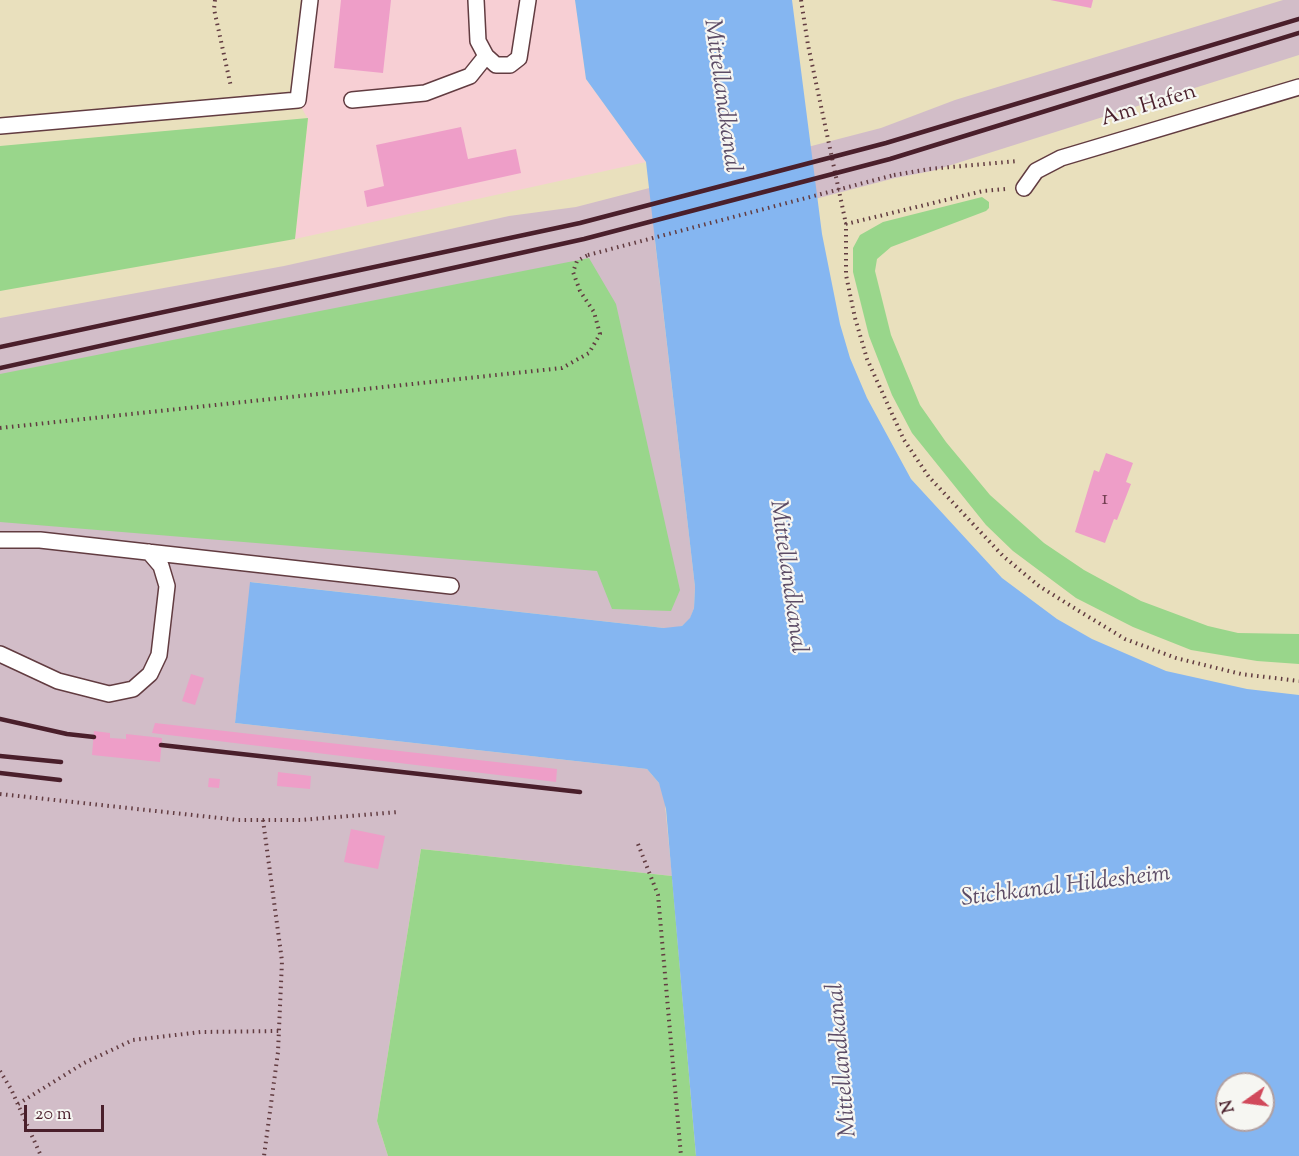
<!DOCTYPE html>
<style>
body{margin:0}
#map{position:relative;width:1299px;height:1156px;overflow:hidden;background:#e9e0bd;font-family:"Sorts Mill Goudy",serif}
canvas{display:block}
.north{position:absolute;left:1215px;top:1072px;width:60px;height:60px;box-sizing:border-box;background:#f6f6f2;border:2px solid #b1a0a2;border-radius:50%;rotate:256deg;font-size:16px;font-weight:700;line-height:24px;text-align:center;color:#4a1f2b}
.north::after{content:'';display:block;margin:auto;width:21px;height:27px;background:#d1495b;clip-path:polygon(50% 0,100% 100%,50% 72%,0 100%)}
.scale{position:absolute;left:24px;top:1105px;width:80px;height:27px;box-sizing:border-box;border:3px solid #4a1f2b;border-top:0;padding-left:8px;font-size:18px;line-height:21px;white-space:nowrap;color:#4a1f2b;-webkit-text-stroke:4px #f6f6f2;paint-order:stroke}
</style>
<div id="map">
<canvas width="1299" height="1156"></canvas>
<div class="north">N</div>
<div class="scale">20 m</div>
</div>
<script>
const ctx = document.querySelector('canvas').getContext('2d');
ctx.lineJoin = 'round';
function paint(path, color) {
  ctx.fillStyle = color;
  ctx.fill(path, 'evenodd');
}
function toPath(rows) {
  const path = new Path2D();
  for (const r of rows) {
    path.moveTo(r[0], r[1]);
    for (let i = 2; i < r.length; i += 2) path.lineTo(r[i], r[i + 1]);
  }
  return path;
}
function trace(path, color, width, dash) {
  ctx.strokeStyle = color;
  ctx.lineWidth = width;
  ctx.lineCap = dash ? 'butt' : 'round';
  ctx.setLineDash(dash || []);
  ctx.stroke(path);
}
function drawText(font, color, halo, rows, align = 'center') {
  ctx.font = font + ' "Sorts Mill Goudy",serif';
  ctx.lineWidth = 4.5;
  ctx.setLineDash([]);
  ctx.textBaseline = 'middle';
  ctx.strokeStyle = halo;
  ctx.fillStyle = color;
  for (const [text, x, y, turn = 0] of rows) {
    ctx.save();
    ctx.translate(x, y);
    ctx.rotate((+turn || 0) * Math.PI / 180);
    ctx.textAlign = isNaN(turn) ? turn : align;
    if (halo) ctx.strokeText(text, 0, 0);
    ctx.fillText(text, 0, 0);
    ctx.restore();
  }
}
const built = toPath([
 [310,0,575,0,586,79,646,162,295,239,308,119,297,100]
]);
const industrial = toPath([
 [1283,0,1299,0,1299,55,932,171,895,178,655,241,695,587,694,608,690,619,682,626,673,629,655,627,251,582,235,723,647,769,659,783,664,794,672,876,421,849,377,1121,388,1156,0,1156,0,318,284,266,509,216,576,207,881,128,955,100]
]);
const green = toPath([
 [308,118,295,239,0,291,0,146],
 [982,197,989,202,989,208,986,211,891,247,877,259,875,271,891,335,920,405,946,442,990,495,1044,543,1084,570,1141,601,1208,626,1238,633,1299,634,1299,664,1257,661,1191,650,1133,627,1076,598,1013,551,986,525,912,433,892,395,869,336,853,272,853,248,860,235,883,222],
 [589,258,616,304,680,590,671,611,612,609,597,571,0,522,0,374],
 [421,849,672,876,696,1156,388,1156,377,1121]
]);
const water = toPath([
 [575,0,792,0,822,234,840,324,850,358,867,398,911,479,1002,578,1057,619,1092,639,1166,671,1247,689,1299,695,1299,1156,696,1156,666,809,659,783,647,769,235,723,250,582,664,628,682,626,690,618,694,608,695,587,646,162,586,79],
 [1227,1084,1263,1084,1263,1120,1227,1120]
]);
const building = toPath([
 [341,0,391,0,383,73,334,68],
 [1050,0,1093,0,1091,8],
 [461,127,468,159,516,149,521,173,367,207,364,191,384,186,376,145],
 [1106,453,1133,463,1126,482,1131,484,1117,520,1114,519,1105,543,1075,532,1094,470,1099,472],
 [191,674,204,678,195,705,182,701],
 [155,723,557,769,556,782,152,733],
 [94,731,110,733,110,738,126,739,126,734,162,738,160,762,92,755],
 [278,772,311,776,310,789,277,786],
 [209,778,220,779,219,788,208,787],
 [351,829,385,836,378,869,344,862]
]);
const path = toPath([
 [215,0,214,9,231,87],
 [801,0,808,45,846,224],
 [894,175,929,169,1018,161],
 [1005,189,983,191,846,224,846,275,855,318,867,359,904,440,929,477,1003,556,1039,586,1079,611,1125,639,1176,658,1241,674,1299,681],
 [0,428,562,368,589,353,600,334,594,312,580,291,573,272,577,261,588,255],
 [0,794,238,820,301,820,398,812],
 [263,820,282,961,278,1052,264,1156],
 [638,844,658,895,681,1156],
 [0,1071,11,1089,41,1156],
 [18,1104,84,1063,133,1040,201,1032,279,1031]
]);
const lane = toPath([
 [486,56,496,65,510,65,519,58,528,0],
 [352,100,425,93,470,76,486,56,478,41,476,0],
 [0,126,298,100,310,0],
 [1024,188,1036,171,1061,158,1299,87],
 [0,540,40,540,451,586],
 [0,654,58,681,109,694,133,689,150,674,159,655,167,586,161,566,149,552]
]);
const rail = toPath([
 [0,347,580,223,886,143,1299,19],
 [0,368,584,239,890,159,1299,33],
 [0,719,67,734,94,737],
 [161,745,580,792],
 [0,756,61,762],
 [0,773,60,780]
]);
const pathBridge = toPath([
 [588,255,894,175]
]);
const numberNames = [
 ["1",1105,501]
];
const streetNames = [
 ["Am Hafen",1149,107,-17]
];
const waterNames = [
 ["Mittellandkanal",720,96,82],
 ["Mittellandkanal",786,577,82],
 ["Stichkanal Hildesheim",1066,888,-7],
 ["Mittellandkanal",844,1060,-95]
];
paint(built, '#f7cfd4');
paint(industrial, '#d2bdc8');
paint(green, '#99d68b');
paint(water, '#85b6f1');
paint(building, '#ee9ec8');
trace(lane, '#623c41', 18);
trace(path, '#623c41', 4, [1.5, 4.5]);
trace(lane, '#fff', 15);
trace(rail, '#4a1f2b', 4.5);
trace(pathBridge, '#623c41', 4, [1.5, 4.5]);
drawText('20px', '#733f52', null, numberNames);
drawText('22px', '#4a1f2b', '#f6f6f2', streetNames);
drawText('italic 24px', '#5c4c66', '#f6f6f2', waterNames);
</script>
